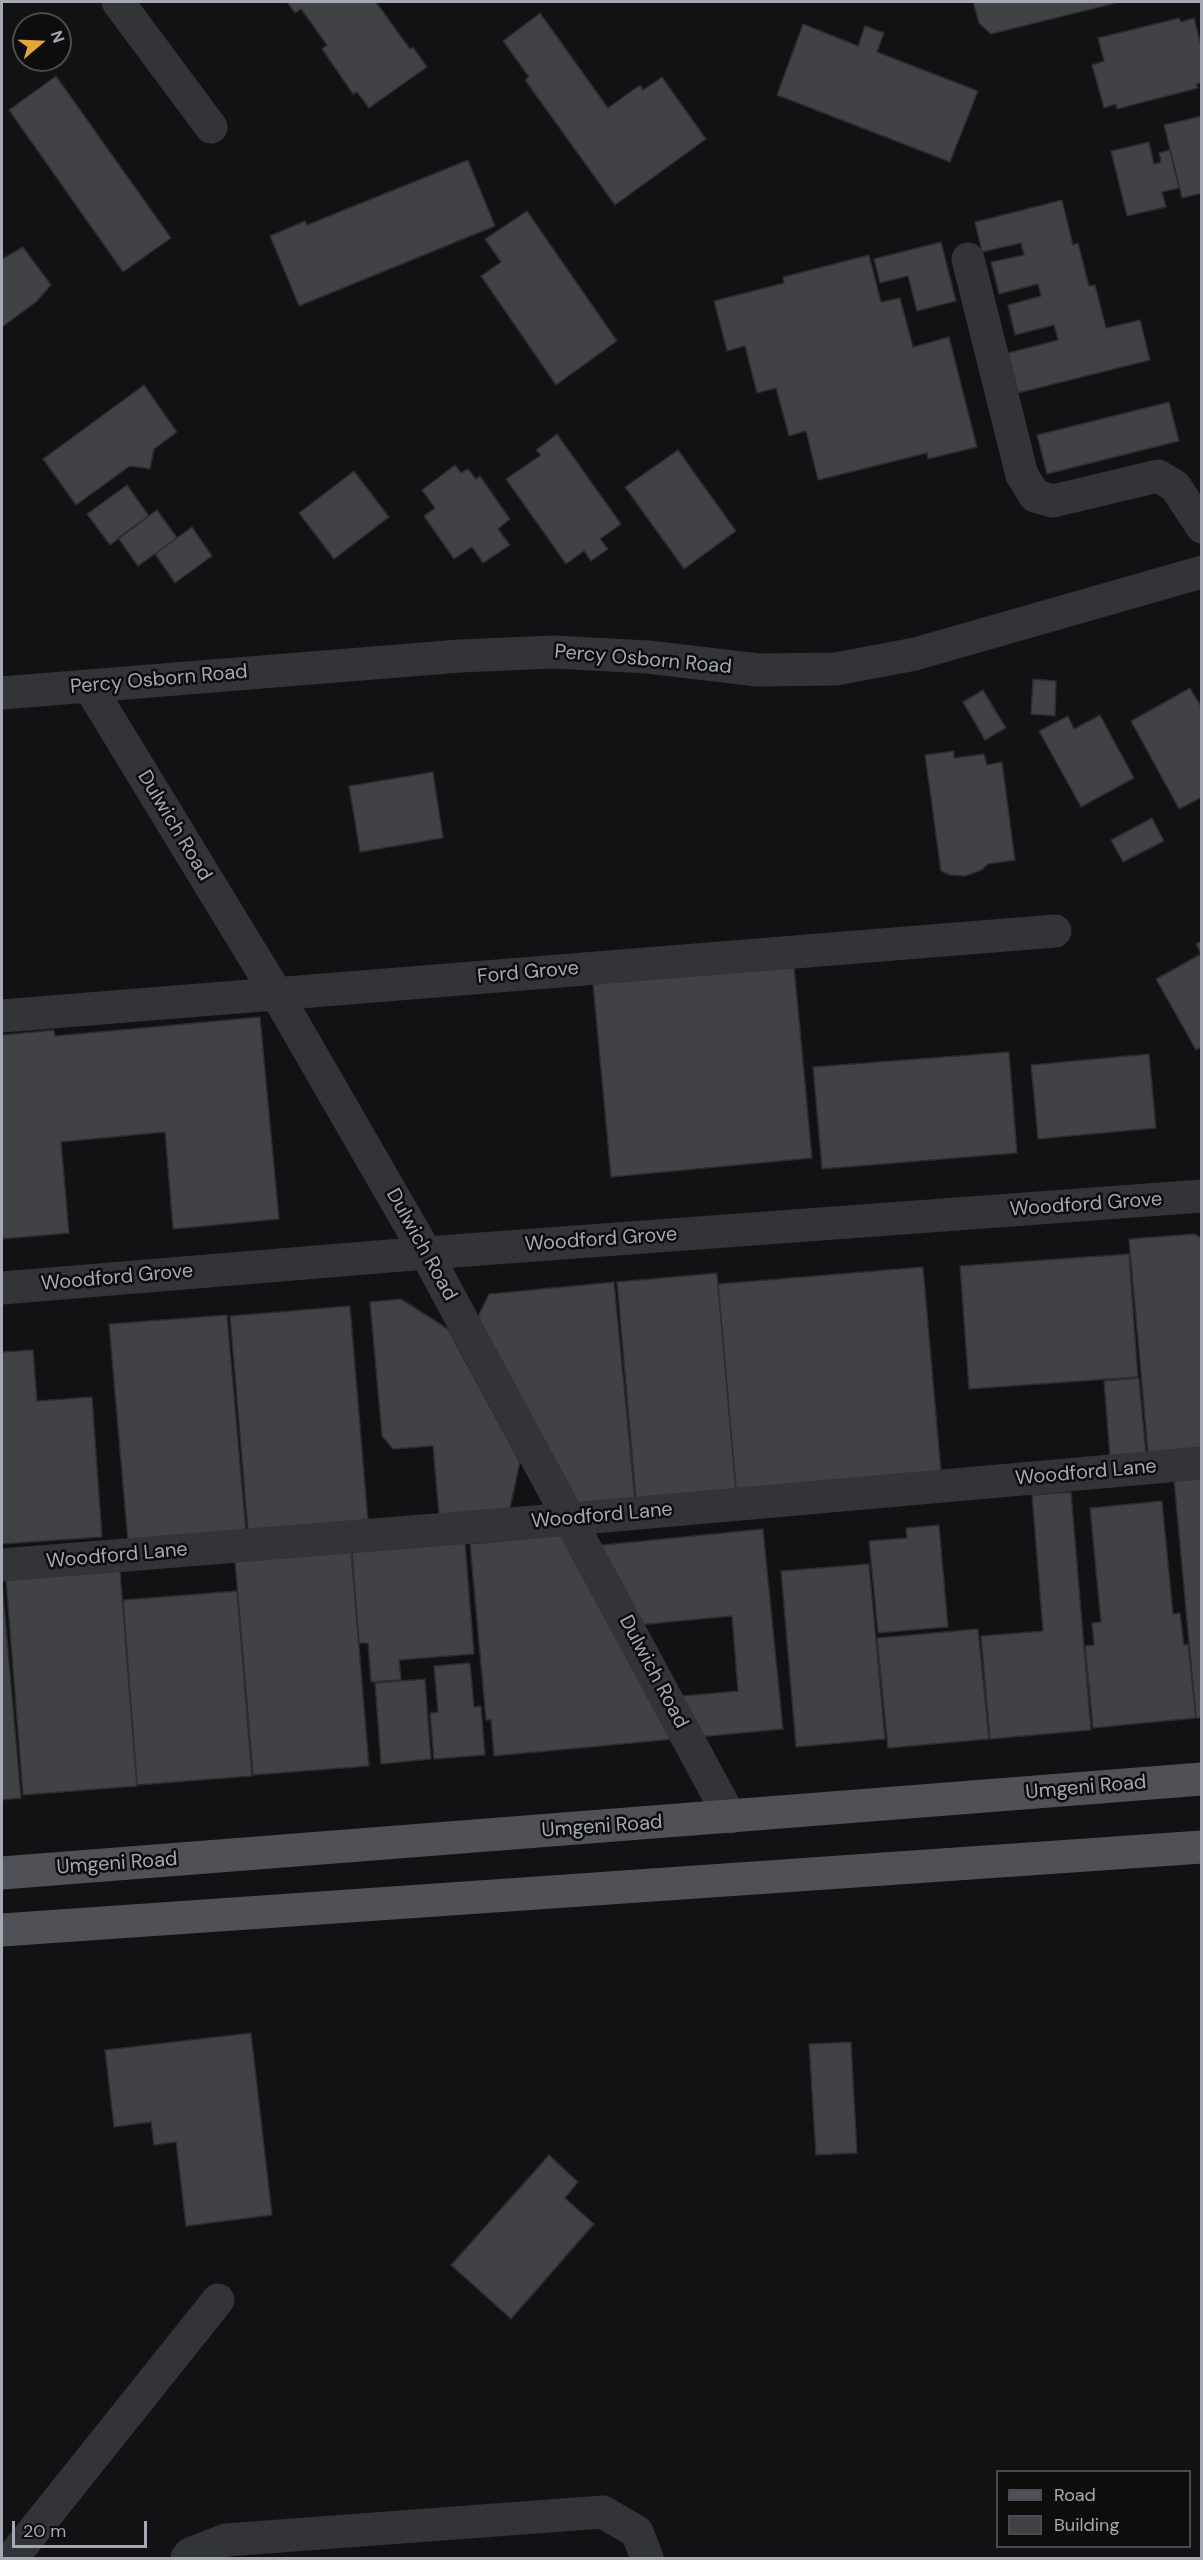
<!DOCTYPE html>
<style>
body{margin:0}
#map{position:relative;width:1203px;height:2560px;overflow:hidden;background:#121214;font-family:"DM Sans",sans-serif}
canvas{display:block}
.frame{position:absolute;inset:0;border:3px solid #a4a9b3;pointer-events:none}
.legend{position:absolute;left:996px;top:2470px;width:195px;height:78px;box-sizing:border-box;background:#0d0d0e;border:2px solid #494b50;margin:0;padding:8px 10px;list-style:none;font-size:18px;color:#a4a9b3}
.legend li{display:flex;align-items:center;gap:12px;height:30px}
.legend b{width:30px;border:2px solid #494b50}
.north{position:absolute;left:12px;top:12px;width:60px;height:60px;box-sizing:border-box;background:#0d0d0e;border:2px solid #494b50;border-radius:50%;rotate:71deg;font-size:16px;font-weight:700;line-height:24px;text-align:center;color:#a4a9b3}
.north::after{content:'';display:block;margin:auto;width:21px;height:27px;background:#e6a538;clip-path:polygon(50% 0,100% 100%,50% 72%,0 100%)}
.scale{position:absolute;left:12px;top:2521px;width:135px;height:27px;box-sizing:border-box;border:3px solid #a4a9b3;border-top:0;padding-left:8px;font-size:18px;line-height:21px;white-space:nowrap;color:#a4a9b3;-webkit-text-stroke:4px #0d0d0e;paint-order:stroke}
</style>
<div id="map">
<canvas width="1203" height="2560"></canvas>
<div class="frame"></div>
<ul class="legend">
<li><b style="height:8px;background:#505157"></b>Road</li>
<li><b style="height:16px;background:#414246"></b>Building</li>
</ul>
<div class="north">N</div>
<div class="scale">20 m</div>
</div>
<script>
const ctx = document.querySelector('canvas').getContext('2d');
ctx.lineJoin = 'round';
function paint(path, color) {
  ctx.fillStyle = color;
  ctx.fill(path, 'evenodd');
}
function toPath(rows) {
  const path = new Path2D();
  for (const r of rows) {
    path.moveTo(r[0], r[1]);
    for (let i = 2; i < r.length; i += 2) path.lineTo(r[i], r[i + 1]);
  }
  return path;
}
function trace(path, color, width, dash) {
  ctx.strokeStyle = color;
  ctx.lineWidth = width;
  ctx.lineCap = dash ? 'butt' : 'round';
  ctx.setLineDash(dash || []);
  ctx.stroke(path);
}
function drawText(font, color, halo, rows, align = 'center') {
  ctx.font = font + ' "DM Sans",sans-serif';
  ctx.lineWidth = 5;
  ctx.setLineDash([]);
  ctx.textBaseline = 'middle';
  ctx.strokeStyle = halo;
  ctx.fillStyle = color;
  for (const [text, x, y, turn = 0] of rows) {
    ctx.save();
    ctx.translate(x, y);
    ctx.rotate((+turn || 0) * Math.PI / 180);
    ctx.textAlign = isNaN(turn) ? turn : align;
    if (halo) ctx.strokeText(text, 0, 0);
    ctx.fillText(text, 0, 0);
    ctx.restore();
  }
}
const building = toPath([
 [287,2,376,2,410,49,413,47,427,67,369,108,357,92,353,94,322,49,327,45,301,9,295,13,287,2],
 [973,2,1120,2,991,34,979,23,973,2],
 [540,13,608,108,640,85,643,90,662,77,706,139,615,205,525,80,529,77,503,41,540,13],
 [1179,18,1181,22,1194,18,1202,49,1202,83,1196,84,1198,88,1117,109,1116,104,1104,108,1092,65,1104,61,1098,38,1179,18],
 [803,24,858,46,865,26,884,33,877,52,978,91,950,162,777,95,803,24],
 [56,76,171,238,123,272,9,110,56,76],
 [1202,116,1202,193,1182,198,1164,125,1202,116],
 [1149,142,1154,164,1161,162,1159,153,1170,150,1179,188,1162,192,1166,207,1127,216,1111,151,1149,142],
 [468,160,495,226,299,306,270,236,305,221,307,225,468,160],
 [1062,200,1073,245,1078,243,1089,286,1095,285,1106,328,1140,320,1150,360,1018,393,1008,353,1058,340,1054,325,1015,335,1008,305,1041,296,1038,284,999,294,991,262,1024,255,1021,243,982,252,975,222,1062,200],
 [527,211,617,341,556,385,481,276,501,262,485,239,527,211],
 [941,242,956,301,917,311,908,276,880,283,874,259,941,242],
 [23,247,51,285,36,302,2,327,2,259,23,247],
 [869,255,881,302,900,298,913,347,949,337,977,447,928,459,927,453,818,480,806,431,789,436,776,388,757,393,745,346,727,351,714,301,784,283,783,277,869,255],
 [144,385,177,432,154,449,150,469,130,466,76,505,43,459,144,385],
 [1169,402,1179,441,1047,474,1037,435,1169,402],
 [557,434,621,524,600,539,608,549,591,561,584,551,566,564,506,479,541,455,536,450,557,434],
 [678,450,736,531,684,569,625,487,678,450],
 [455,465,461,473,468,469,476,479,480,476,510,519,498,529,510,545,483,563,472,547,454,559,424,516,435,508,422,490,455,465],
 [354,471,389,517,334,559,299,513,354,471],
 [127,485,149,516,110,545,87,514,127,485],
 [157,510,177,538,138,566,118,538,157,510],
 [192,527,212,556,175,583,155,554,192,527],
 [1033,679,1056,681,1055,716,1031,714,1033,679],
 [1190,688,1202,708,1202,797,1179,809,1131,721,1190,688],
 [983,690,1006,728,985,740,963,702,983,690],
 [1100,715,1134,778,1081,807,1039,731,1068,716,1074,729,1100,715],
 [954,751,954,758,984,754,987,765,1002,762,1015,860,988,864,982,870,965,876,950,875,941,871,925,755,954,751],
 [433,772,443,838,360,852,349,786,433,772],
 [1152,818,1164,841,1123,862,1111,840,1152,818],
 [1202,941,1202,1047,1196,1050,1156,979,1201,954,1196,944,1202,941],
 [794,966,812,1158,611,1177,593,984,794,966],
 [260,1017,279,1219,173,1229,165,1132,61,1142,69,1233,2,1239,2,1035,54,1030,55,1036,260,1017],
 [1009,1052,1017,1153,822,1169,813,1067,1009,1052],
 [1149,1054,1156,1128,1038,1139,1031,1065,1149,1054],
 [1194,1234,1202,1238,1202,1449,1148,1453,1129,1239,1194,1234],
 [1129,1254,1138,1377,969,1389,960,1266,1129,1254],
 [923,1267,941,1471,736,1489,718,1284,923,1267],
 [717,1273,736,1491,636,1500,617,1282,717,1273],
 [614,1282,635,1500,571,1506,472,1329,489,1294,614,1282],
 [401,1299,448,1329,520,1462,510,1508,439,1515,433,1446,393,1449,382,1436,370,1302,401,1299],
 [350,1306,368,1521,248,1531,230,1316,350,1306],
 [227,1315,246,1532,128,1542,109,1324,227,1315],
 [33,1350,37,1401,92,1397,102,1537,2,1544,2,1352,33,1350],
 [1139,1378,1146,1454,1110,1457,1104,1381,1139,1378],
 [1202,1477,1202,1718,1196,1718,1174,1480,1202,1477],
 [1071,1492,1091,1730,990,1739,981,1636,1043,1631,1032,1495,1071,1492],
 [1162,1501,1173,1614,1180,1613,1184,1645,1188,1644,1196,1718,1093,1728,1085,1646,1094,1645,1092,1623,1101,1622,1090,1508,1162,1501],
 [939,1525,948,1627,878,1633,869,1541,907,1538,906,1528,939,1525],
 [763,1529,783,1729,699,1737,682,1696,738,1691,732,1616,638,1625,593,1546,763,1529],
 [562,1535,675,1739,494,1756,491,1720,486,1720,470,1544,562,1535],
 [465,1542,474,1654,399,1660,401,1680,371,1682,368,1643,359,1643,352,1552,465,1542],
 [351,1551,369,1766,253,1775,235,1561,351,1551],
 [869,1564,885,1739,796,1747,781,1571,869,1564],
 [120,1571,137,1786,23,1795,6,1580,120,1571],
 [2,1581,21,1798,2,1800,2,1581],
 [237,1591,252,1776,137,1785,123,1600,237,1591],
 [978,1629,989,1739,888,1748,877,1638,978,1629],
 [470,1663,474,1707,481,1706,485,1755,434,1759,430,1713,438,1712,434,1666,470,1663],
 [425,1679,431,1759,381,1764,375,1683,425,1679],
 [251,2033,272,2215,186,2226,176,2142,154,2145,151,2122,114,2127,105,2050,251,2033],
 [851,2042,857,2153,816,2155,809,2044,851,2042],
 [549,2155,578,2182,565,2198,594,2224,511,2319,451,2265,549,2155]
]);
const minor = toPath([
 [118,2,211,127],
 [968,259,1022,475,1035,496,1053,501,1158,476,1175,486,1202,527],
 [89,686,276,993,426,1253,730,1817],
 [2,693,460,656,554,652,648,657,758,670,836,669,915,654,1202,572],
 [2,1016,1055,931],
 [2,1288,426,1253,1202,1196],
 [2,1565,571,1519,1202,1463],
 [12,2558,218,2300],
 [187,2558,190,2554,226,2540,603,2512,637,2532,647,2558]
]);
const major = toPath([
 [2,1873,1202,1779],
 [2,1930,1202,1847]
]);
const streetNames = [
 ["Percy Osborn Road",643,660,5],
 ["Percy Osborn Road",159,680,-5],
 ["Dulwich Road",174,826,59],
 ["Ford Grove",528,973,-5],
 ["Woodford Grove",1086,1205,-4],
 ["Woodford Grove",601,1240,-4],
 ["Dulwich Road",421,1245,61],
 ["Woodford Grove",117,1278,-5],
 ["Woodford Lane",1086,1473,-5],
 ["Woodford Lane",602,1516,-5],
 ["Woodford Lane",117,1556,-5],
 ["Dulwich Road",653,1672,62],
 ["Umgeni Road",1086,1788,-5],
 ["Umgeni Road",602,1827,-4],
 ["Umgeni Road",117,1864,-4]
];
paint(building, '#414246');
trace(building, '#2c2c2f', 1.5);
trace(minor, '#333438', 33);
trace(major, '#505157', 33);
drawText('20px', '#a4a9b3', '#0d0d0e', streetNames);
</script>
